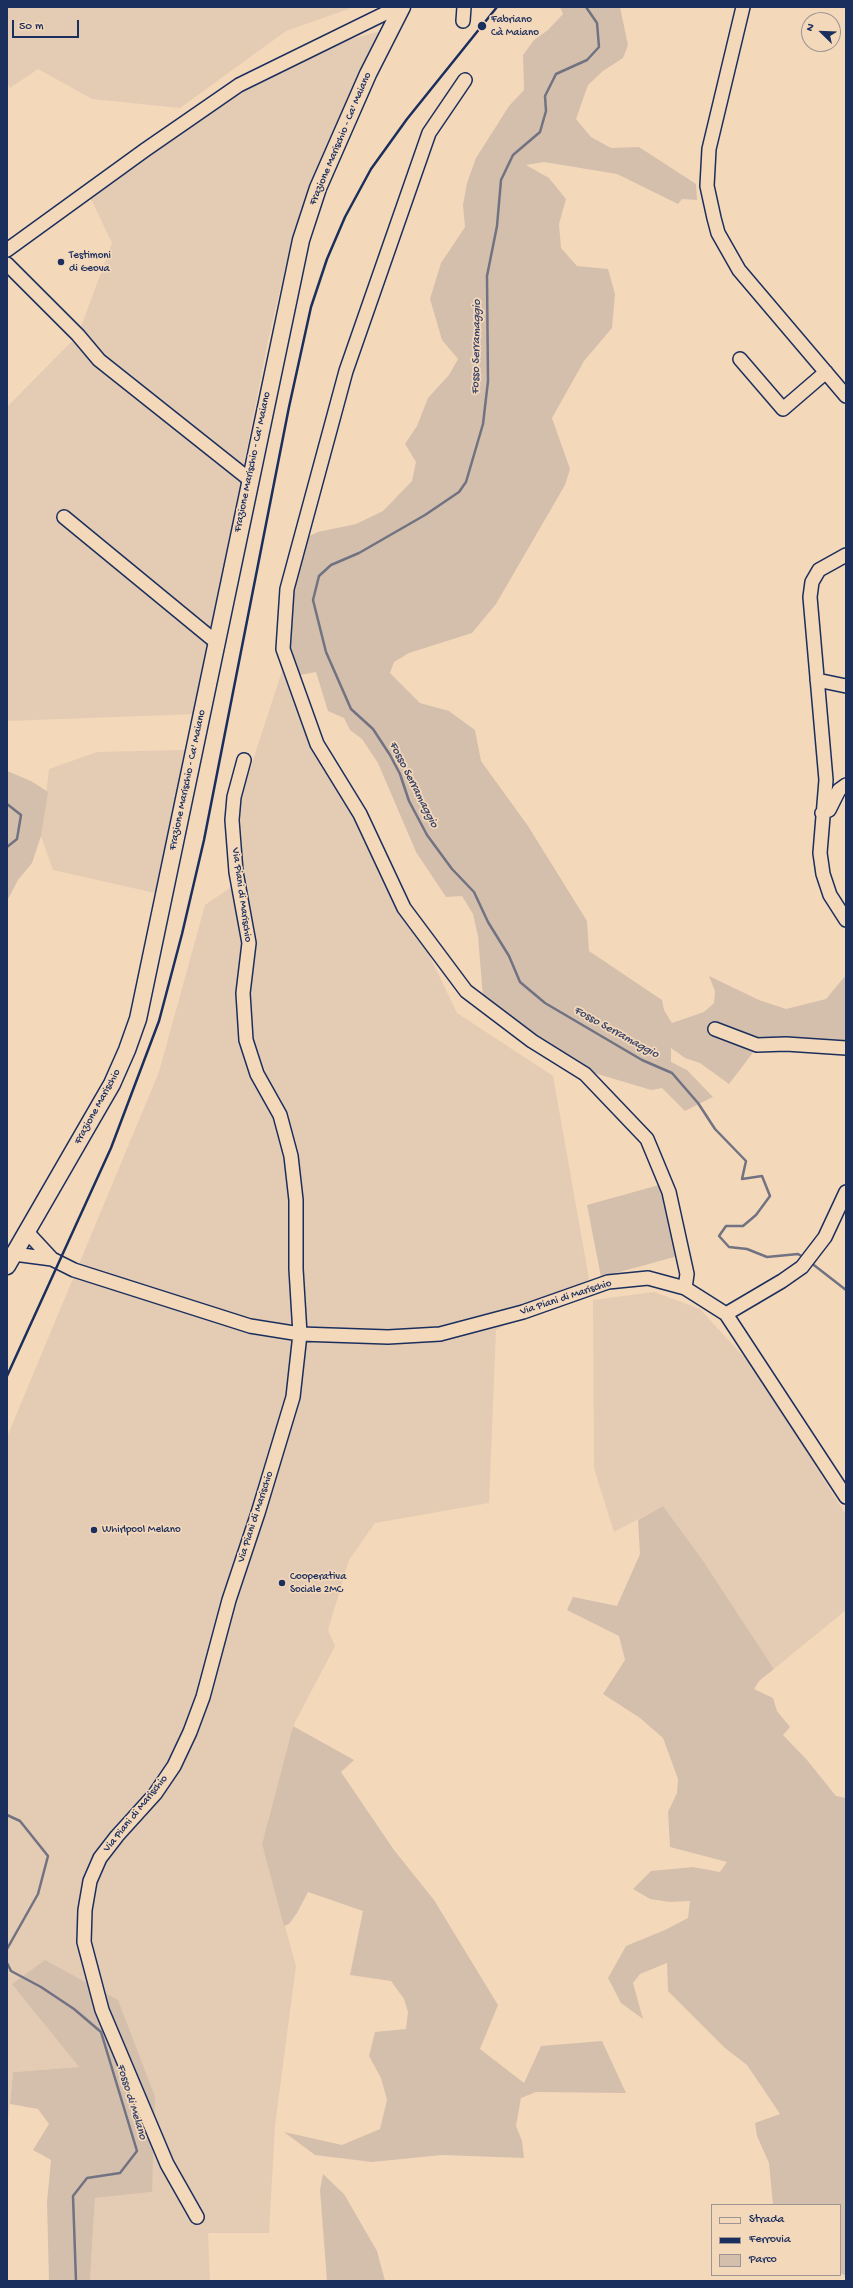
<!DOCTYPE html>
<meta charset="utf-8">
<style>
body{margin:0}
#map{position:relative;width:853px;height:2288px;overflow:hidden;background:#f4d8ba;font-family:"Gochi Hand",sans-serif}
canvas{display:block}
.frame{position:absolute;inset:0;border:8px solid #1b2f5e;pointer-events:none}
.legend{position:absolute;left:711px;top:2204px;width:130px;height:72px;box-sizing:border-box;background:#f4d8ba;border:1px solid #9d9495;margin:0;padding:5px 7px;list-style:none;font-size:12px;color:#1b2f5e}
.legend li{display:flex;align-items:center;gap:8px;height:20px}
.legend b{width:20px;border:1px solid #9d9495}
.north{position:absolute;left:801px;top:12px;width:40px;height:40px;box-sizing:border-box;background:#f4d8ba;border:1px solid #9d9495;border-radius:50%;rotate:293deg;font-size:11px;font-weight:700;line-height:16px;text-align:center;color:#1b2f5e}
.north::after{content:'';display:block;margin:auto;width:14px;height:18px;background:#1b2f5e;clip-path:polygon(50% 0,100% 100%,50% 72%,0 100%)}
.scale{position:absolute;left:12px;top:20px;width:67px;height:18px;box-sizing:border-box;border:2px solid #1b2f5e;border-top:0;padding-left:5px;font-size:12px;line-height:14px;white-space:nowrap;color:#1b2f5e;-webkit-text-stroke:3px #f4d8ba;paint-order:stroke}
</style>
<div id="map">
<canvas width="853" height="2288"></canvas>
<div class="frame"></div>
<ul class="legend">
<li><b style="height:5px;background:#f4d8ba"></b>Strada</li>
<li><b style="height:5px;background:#1b2f5e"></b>Ferrovia</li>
<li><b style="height:11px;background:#d4bfad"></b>Parco</li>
</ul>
<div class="north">N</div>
<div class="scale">50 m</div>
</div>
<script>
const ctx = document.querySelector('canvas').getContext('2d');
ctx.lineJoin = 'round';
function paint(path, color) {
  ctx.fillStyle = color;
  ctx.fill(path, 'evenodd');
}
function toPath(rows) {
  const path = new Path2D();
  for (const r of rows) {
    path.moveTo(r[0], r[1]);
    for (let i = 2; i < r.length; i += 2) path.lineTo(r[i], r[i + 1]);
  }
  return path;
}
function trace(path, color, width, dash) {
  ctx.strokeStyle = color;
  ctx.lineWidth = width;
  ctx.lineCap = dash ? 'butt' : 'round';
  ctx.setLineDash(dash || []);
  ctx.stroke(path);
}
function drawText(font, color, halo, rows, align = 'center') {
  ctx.font = font + ' "Gochi Hand",sans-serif';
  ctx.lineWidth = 3.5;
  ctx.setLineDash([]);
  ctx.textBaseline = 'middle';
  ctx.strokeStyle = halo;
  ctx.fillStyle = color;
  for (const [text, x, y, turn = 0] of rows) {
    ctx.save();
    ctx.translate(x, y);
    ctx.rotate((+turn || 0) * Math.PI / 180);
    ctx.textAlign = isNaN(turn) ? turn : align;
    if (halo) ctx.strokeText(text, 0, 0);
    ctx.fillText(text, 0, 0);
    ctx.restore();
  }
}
const built = toPath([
 [7,7,354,7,286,31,180,108,92,99,38,69,10,88,7,82],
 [381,31,310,186,292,238,268,341,195,714,7,721,7,407,78,335,112,243,90,197,250,86,333,44],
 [283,668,303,726,397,888,457,1013,553,1076,589,1279,496,1330,489,1503,375,1523,349,1560,328,1630,335,1646,293,1726,262,1844,296,1966,275,2125,269,2233,208,2233,210,2281,90,2281,95,2198,152,2192,45,1961,13,1984,79,2067,13,2072,7,2128,7,1437,159,1072,205,905,243,879,240,800],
 [185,750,155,893,53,870,41,836,49,769,97,752],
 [654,1292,700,1309,753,1367,846,1515,846,1610,774,1669,702,1559,663,1506,614,1532,594,1468,593,1300]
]);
const green = toPath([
 [560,7,620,7,628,45,623,58,603,71,588,85,576,119,591,137,611,148,639,147,696,184,697,200,682,199,678,204,617,174,544,162,526,165,549,178,566,199,559,224,561,248,577,266,608,269,615,294,612,328,584,361,552,418,570,469,565,485,496,604,472,633,409,653,394,662,390,673,420,703,449,711,475,730,481,761,528,826,587,921,589,951,662,1000,664,1010,672,1023,704,1012,714,1003,715,991,709,976,759,1000,786,1009,826,999,846,975,846,1046,758,1046,729,1084,700,1063,685,1058,671,1048,671,1062,687,1070,713,1097,685,1111,662,1088,651,1090,591,1072,555,1050,483,997,478,936,473,914,462,896,446,897,416,852,378,763,362,739,350,730,344,718,328,711,316,672,300,675,289,644,287,602,307,537,318,532,356,524,383,511,412,481,416,462,405,444,417,426,428,398,449,375,458,359,442,340,430,299,441,263,465,227,463,205,467,183,476,158,509,106,524,90,523,55,534,40,548,30,563,14],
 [7,771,31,781,48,792,41,836,32,863,18,880,7,901],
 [659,1185,678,1256,601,1277,587,1205],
 [663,1506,702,1559,774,1669,759,1681,754,1689,773,1698,777,1711,790,1727,783,1735,807,1760,836,1796,846,1798,846,2276,840,2273,840,2205,773,2205,769,2163,757,2136,755,2123,780,2114,747,2065,725,2048,668,1991,667,1963,640,1974,633,1983,643,2019,621,2003,608,1978,626,1946,665,1930,688,1918,690,1901,670,1902,650,1899,633,1889,651,1871,693,1867,720,1872,727,1862,670,1847,668,1812,677,1793,678,1779,663,1738,640,1718,603,1694,625,1660,619,1636,567,1610,573,1597,617,1606,640,1554,638,1520],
 [293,1726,354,1760,341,1772,394,1850,434,1900,498,2005,480,2049,524,2083,541,2046,602,2041,626,2093,536,2092,521,2098,516,2126,522,2141,524,2158,442,2155,372,2162,315,2155,284,2132,342,2145,380,2129,387,2100,381,2078,369,2056,375,2032,406,2029,408,2012,404,1999,391,1981,350,1975,363,1911,308,1892,297,1913,289,1924,284,1926,262,1844],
 [45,1960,118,2000,155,2097,152,2192,95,2198,90,2281,49,2281,47,2202,51,2160,33,2150,49,2124,38,2109,10,2104,13,2072,79,2067,12,1984],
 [323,2174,344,2194,377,2251,385,2281,327,2281,320,2190]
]);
const stream = toPath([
 [586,7,597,23,599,47,587,60,556,74,545,96,546,111,540,132,513,155,501,180,497,226,487,276,488,381,483,424,466,482,459,492,425,515,359,553,331,565,319,576,313,600,326,652,351,709,373,729,390,755,400,774,409,801,427,835,452,869,474,892,488,922,509,956,520,982,545,1003,642,1060,672,1073,698,1103,715,1129,746,1161,742,1179,762,1176,770,1196,756,1215,743,1226,726,1226,719,1236,729,1247,747,1249,767,1257,798,1254,805,1258],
 [7,804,21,815,17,839,7,847],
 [810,1262,846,1290],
 [7,1815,20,1821,48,1856,38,1894,7,1949],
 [7,1963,11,1971,41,1987,74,2009,101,2032,137,2151,120,2173,87,2178,73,2196,76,2281]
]);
const minor = toPath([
 [743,7,709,149,707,186,714,218,718,233,739,270,846,396],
 [463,21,464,7],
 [465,80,429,133,346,371,287,589,283,649,317,744,360,814,404,908,466,991,532,1041,585,1074,647,1139,669,1192,687,1274,685,1288],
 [7,250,145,150,239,85,398,7],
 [7,264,78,335,99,360,250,480],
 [740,359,783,409,826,372],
 [64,517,216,642],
 [846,555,819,570,812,582,810,597,826,780,820,853,823,874,830,895,846,920],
 [817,680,846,686],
 [822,813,829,810,839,790,846,785],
 [715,1029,757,1045,786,1044,846,1048],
 [27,1232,52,1259,74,1270,250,1326,300,1334,388,1337,440,1334,523,1312,608,1282,648,1278,685,1288,726,1314,846,1497],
 [14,1254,52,1259],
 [726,1314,782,1281,802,1267,825,1237,846,1192],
 [197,2217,167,2164,102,2010,84,1942,85,1910,90,1881,100,1858,117,1836,155,1794,174,1766,190,1732,203,1697,229,1600,258,1513,293,1397,300,1334,296,1269,296,1200,291,1156,280,1115,257,1074,246,1040,243,993,249,943,236,872,232,820,234,797,244,760]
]);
const major = toPath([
 [7,1266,112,1084,127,1050,138,1019,301,240,318,188,368,74,402,7]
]);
const rail = toPath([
 [7,1376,111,1148,159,1021,182,934,204,840,289,407,311,307,327,259,345,217,371,169,407,119,497,7]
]);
const markers = [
 [482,26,5,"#1b2f5e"],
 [61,262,4,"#1b2f5e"],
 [94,1530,4,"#1b2f5e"],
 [282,1583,4,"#1b2f5e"]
];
const poiNames = [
 ["Fabriano",491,20],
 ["Cà Maiano",491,33],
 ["Testimoni",69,256],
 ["di Geova",69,269],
 ["Whirlpool Melano",102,1530],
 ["Cooperativa",290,1577],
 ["Sociale 2MC",290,1590]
];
const streetNames = [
 ["Frazione Marischio - Ca' Maiano",341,139,-67],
 ["Frazione Marischio - Ca' Maiano",253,462,-78],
 ["Frazione Marischio - Ca' Maiano",188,780,-78],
 ["Via Piani di Marischio",241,895,82],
 ["Frazione Marischio",98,1107,-61],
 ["Via Piani di Marischio",566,1298,-18],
 ["Via Piani di Marischio",256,1517,-72],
 ["Via Piani di Marischio",136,1814,-51]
];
const waterNames = [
 ["Fosso Serramaggio",477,347,-89],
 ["Fosso Serramaggio",413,785,63],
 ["Fosso Serramaggio",616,1033,29],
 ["Fosso di Melano",131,2102,73]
];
paint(built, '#e4cbb3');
paint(green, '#d4bfad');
trace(stream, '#717282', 2.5);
trace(minor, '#1b2f5e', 16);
trace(major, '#1b2f5e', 19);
trace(minor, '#f4d8ba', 13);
trace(major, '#f4d8ba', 16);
trace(rail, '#1b2f5e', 2.5);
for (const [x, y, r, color] of markers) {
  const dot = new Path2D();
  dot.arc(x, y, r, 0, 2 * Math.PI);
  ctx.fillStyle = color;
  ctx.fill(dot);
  trace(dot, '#f4d8ba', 1.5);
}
drawText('11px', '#1b2f5e', '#f4d8ba', poiNames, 'left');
drawText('11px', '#1b2f5e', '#f4d8ba', streetNames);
drawText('italic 12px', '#38456a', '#f4d8ba', waterNames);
</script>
